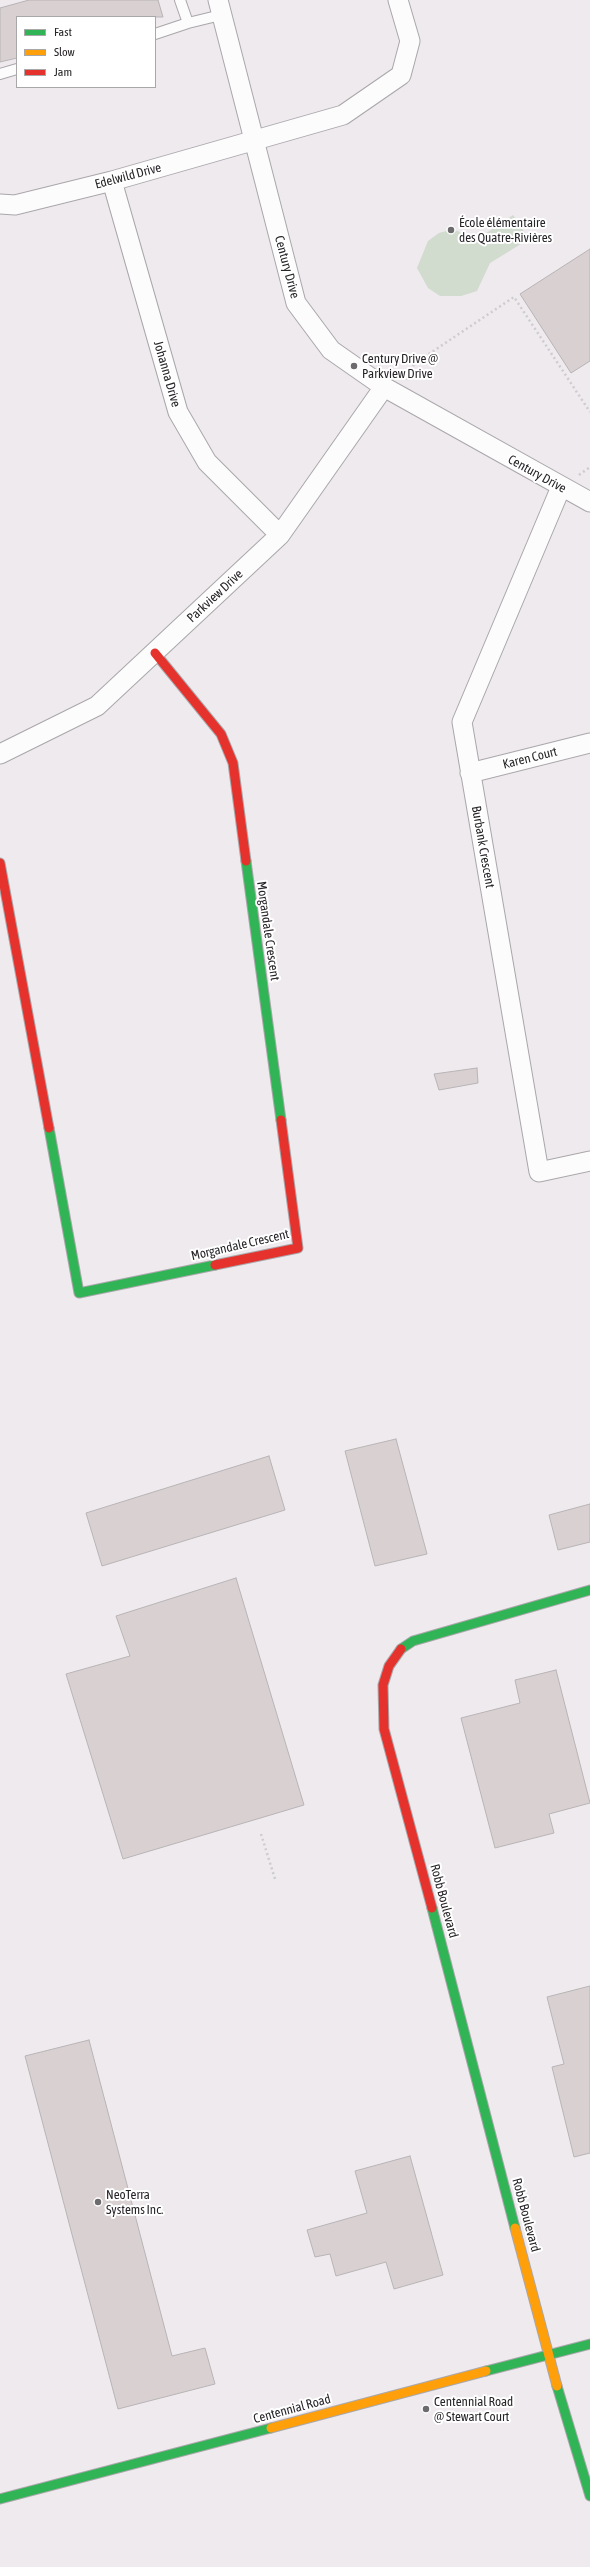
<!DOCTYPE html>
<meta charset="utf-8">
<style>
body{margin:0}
#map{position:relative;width:590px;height:2567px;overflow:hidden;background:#eeeaee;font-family:"Asap Condensed",sans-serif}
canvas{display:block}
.legend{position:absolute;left:16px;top:16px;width:140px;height:72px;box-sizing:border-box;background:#fff;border:1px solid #a9a8a9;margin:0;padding:5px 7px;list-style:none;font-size:12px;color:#282529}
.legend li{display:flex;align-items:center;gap:8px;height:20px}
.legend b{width:20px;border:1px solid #a9a8a9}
</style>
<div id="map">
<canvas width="590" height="2567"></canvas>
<ul class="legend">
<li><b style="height:5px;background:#30b455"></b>Fast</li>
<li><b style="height:5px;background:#ff9f0a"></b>Slow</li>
<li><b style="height:5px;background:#e5322d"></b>Jam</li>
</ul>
</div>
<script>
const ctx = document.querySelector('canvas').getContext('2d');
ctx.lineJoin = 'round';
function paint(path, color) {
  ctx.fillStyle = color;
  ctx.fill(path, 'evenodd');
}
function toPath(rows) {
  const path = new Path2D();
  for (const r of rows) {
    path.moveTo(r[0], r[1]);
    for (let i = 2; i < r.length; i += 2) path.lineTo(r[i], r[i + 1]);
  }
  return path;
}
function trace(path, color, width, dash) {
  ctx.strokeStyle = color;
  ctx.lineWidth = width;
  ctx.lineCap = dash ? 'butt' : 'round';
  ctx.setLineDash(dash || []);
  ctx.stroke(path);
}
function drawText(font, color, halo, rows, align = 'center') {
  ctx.font = font + ' "Asap Condensed",sans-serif';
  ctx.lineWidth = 4;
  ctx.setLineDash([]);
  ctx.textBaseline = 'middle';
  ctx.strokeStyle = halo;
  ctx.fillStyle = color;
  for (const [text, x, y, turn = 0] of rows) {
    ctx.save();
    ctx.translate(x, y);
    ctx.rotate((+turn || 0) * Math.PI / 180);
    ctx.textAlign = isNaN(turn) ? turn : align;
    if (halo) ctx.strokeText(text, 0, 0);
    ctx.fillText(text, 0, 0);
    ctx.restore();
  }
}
const green = toPath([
 [513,215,529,239,490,263,477,291,461,296,440,296,428,288,417,268,428,241,439,233,450,230,458,231,470,240,476,240]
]);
const building = toPath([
 [29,0,158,0,163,17,17,17,17,58,0,62,0,8,29,0],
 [590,249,590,361,571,373,520,294,590,249],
 [477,1068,478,1083,439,1090,434,1074,477,1068],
 [396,1439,427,1554,375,1566,345,1451,396,1439],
 [269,1456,285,1510,102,1566,86,1513,269,1456],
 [590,1504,590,1542,558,1550,549,1515,590,1504],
 [236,1578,304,1805,123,1859,66,1674,130,1656,116,1616,236,1578],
 [556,1670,590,1803,549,1814,554,1833,495,1848,461,1718,520,1703,515,1680,556,1670],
 [590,1986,590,2153,574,2157,552,2067,564,2064,547,1997,590,1986],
 [89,2040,172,2356,205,2348,215,2384,118,2409,25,2056,89,2040],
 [410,2156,443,2275,394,2289,386,2262,336,2276,330,2254,315,2257,307,2230,367,2213,355,2171,410,2156]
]);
const path = toPath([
 [407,380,414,364,514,297,590,412],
 [579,475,590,467],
 [261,1834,275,1879]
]);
const lane = toPath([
 [180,0,188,23,221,15],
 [155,34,188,23],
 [0,74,17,69]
]);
const street = toPath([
 [218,0,296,303,331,350,384,387,590,502],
 [112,181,178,412,207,462,280,535],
 [0,204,15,205,112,181,343,115,401,75,410,41,398,0],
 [561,487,462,722,539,1172,590,1161],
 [0,754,97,706,280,535,384,387],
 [470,773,590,743]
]);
const fast = toPath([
 [246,861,281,1120],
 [49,1128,79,1293,215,1265],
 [401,1649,413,1641,590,1590],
 [432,1908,515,2228],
 [486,2371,590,2344],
 [557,2386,590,2496],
 [0,2499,271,2428]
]);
const slow = toPath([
 [515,2228,557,2386],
 [271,2428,486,2371]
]);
const jam = toPath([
 [155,653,221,734,233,763,246,861],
 [0,863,49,1128],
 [215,1265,298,1248,281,1120],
 [401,1649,389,1666,383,1685,384,1729,432,1908]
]);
const markers = [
 [451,230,4,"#6d6a6e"],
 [354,366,4,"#6d6a6e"],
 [98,2202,4,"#6d6a6e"],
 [426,2409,4,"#6d6a6e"]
];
const streetNames = [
 ["Edelwild Drive",128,176,-15],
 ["Century Drive",287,267,75],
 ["Johanna Drive",167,374,74],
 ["Century Drive",537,474,29],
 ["Parkview Drive",215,596,-43],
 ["Karen Court",530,758,-14],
 ["Burbank Crescent",483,847,80],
 ["Morgandale Crescent",268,931,82],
 ["Morgandale Crescent",240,1245,-13],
 ["Robb Boulevard",444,1901,75],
 ["Robb Boulevard",526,2215,75],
 ["Centennial Road",292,2409,-15]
];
const poiNames = [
 ["École élémentaire",459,223],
 ["des Quatre-Rivières",459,238],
 ["Century Drive @",362,359],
 ["Parkview Drive",362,374],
 ["NeoTerra",106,2195],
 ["Systems Inc.",106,2210],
 ["Centennial Road",434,2402],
 ["@ Stewart Court",434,2417]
];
paint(green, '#d1dbce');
paint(building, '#d9d0d1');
trace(building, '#b8b4b6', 1);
trace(lane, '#aaa7ab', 12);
trace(street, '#aaa7ab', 21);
trace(fast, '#aaa7ab', 11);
trace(slow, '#aaa7ab', 11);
trace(jam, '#aaa7ab', 11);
trace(path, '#cdccce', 2.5, [2, 3]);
trace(lane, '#fcfcfc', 10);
trace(street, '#fcfcfc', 19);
trace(fast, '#30b455', 9);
trace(slow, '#ff9f0a', 9);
trace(jam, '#e5322d', 9);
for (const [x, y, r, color] of markers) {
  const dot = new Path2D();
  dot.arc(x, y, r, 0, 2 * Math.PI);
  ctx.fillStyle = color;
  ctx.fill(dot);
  trace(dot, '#fff', 1.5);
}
drawText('13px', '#282529', '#fff', streetNames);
drawText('13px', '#282529', '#fff', poiNames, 'left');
</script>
